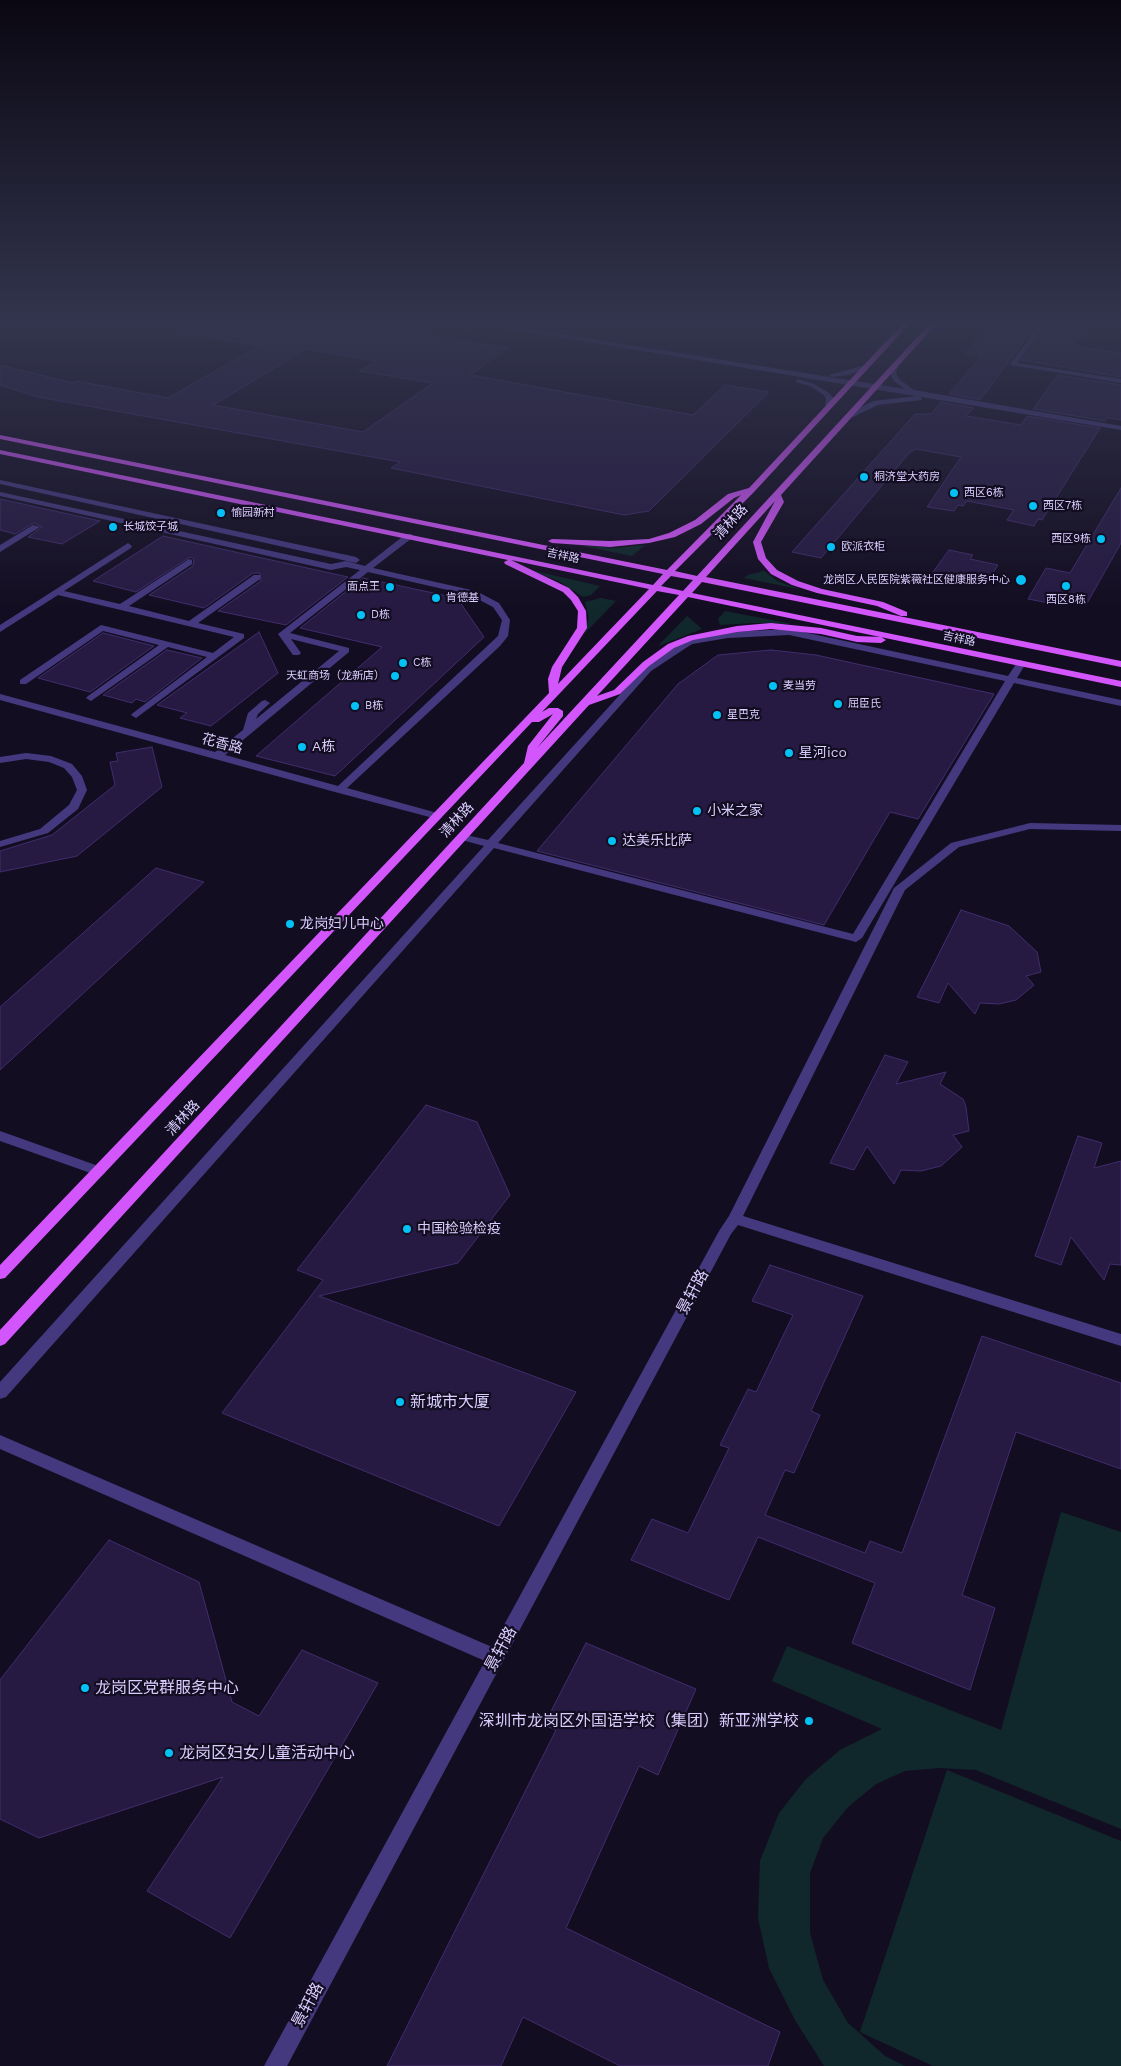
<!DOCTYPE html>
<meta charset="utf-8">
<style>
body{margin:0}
canvas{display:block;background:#130d21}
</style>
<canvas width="1121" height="2066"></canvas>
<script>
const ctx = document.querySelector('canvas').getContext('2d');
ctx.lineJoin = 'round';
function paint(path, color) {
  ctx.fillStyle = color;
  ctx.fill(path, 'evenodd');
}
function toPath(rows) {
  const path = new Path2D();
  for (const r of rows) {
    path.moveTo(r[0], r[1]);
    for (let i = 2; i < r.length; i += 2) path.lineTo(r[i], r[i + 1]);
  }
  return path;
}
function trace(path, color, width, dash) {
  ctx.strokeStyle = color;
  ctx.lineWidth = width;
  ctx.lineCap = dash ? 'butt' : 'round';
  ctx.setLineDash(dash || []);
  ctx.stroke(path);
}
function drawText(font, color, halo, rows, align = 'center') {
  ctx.font = font + ' "Work Sans","Noto Sans SC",sans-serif';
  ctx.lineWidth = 4.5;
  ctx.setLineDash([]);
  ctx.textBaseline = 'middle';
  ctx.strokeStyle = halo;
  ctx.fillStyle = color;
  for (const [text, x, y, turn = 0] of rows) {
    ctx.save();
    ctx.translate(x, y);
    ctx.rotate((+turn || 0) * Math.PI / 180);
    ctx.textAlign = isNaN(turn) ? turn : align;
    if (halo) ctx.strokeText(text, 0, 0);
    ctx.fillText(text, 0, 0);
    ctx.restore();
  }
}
const green = toPath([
 [578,545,615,548,645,545,632,556],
 [530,570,600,586,591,595,583,597,559,581],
 [764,571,777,581,799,589,744,578,748,575],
 [601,598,616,601,584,634,589,618,585,602],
 [725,611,792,624,754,623,720,625,718,619],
 [687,616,702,629,658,646],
 [1061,1512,1121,1532,1121,1829,976,1770,939,1768,905,1771,876,1784,848,1807,823,1838,810,1873,810,1933,823,1980,848,2023,885,2056,905,2066,824,2066,795,2020,769,1968,758,1918,760,1861,779,1813,806,1779,840,1750,882,1729,772,1681,787,1646,1001,1730],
 [947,1770,1121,1841,1121,2066,933,2066,860,2032]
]);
const building = toPath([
 [181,320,352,320,384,325,380,328,508,348,470,375,693,415,725,385,769,392,649,511,624,515,391,468,400,462,38,397,0,385,0,365,73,383,76,381,168,398,259,346,180,332,181,320],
 [306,349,375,361,359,371,433,383,363,432,213,405,306,349],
 [999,320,1040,320,980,400,949,394,981,357,969,355,970,353,966,353,989,327,993,327,999,320],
 [1051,320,1092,320,1073,346,1121,353,1121,377,1021,360,1051,320],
 [1058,375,1121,385,1121,420,1107,418,1105,421,1033,409,1058,375],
 [941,402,974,408,966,416,1021,425,1027,416,1100,428,1042,520,1038,519,1034,526,1007,520,1014,510,967,501,963,506,958,505,954,511,927,507,961,457,916,449,909,453,821,558,792,552,915,414,931,414,941,402],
 [1121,488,1121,543,1086,605,1056,599,1054,604,1028,599,1046,568,1070,573,1121,488],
 [0,499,100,521,62,544,28,537,42,527,34,523,15,534,0,530,0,499],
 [163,536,348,577,286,625,218,611,261,581,260,573,253,573,204,608,149,595,193,566,194,559,190,557,136,592,93,581,163,536],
 [949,550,973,555,970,559,998,565,985,585,956,580,953,584,928,579,949,550],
 [363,578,457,598,484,637,335,776,256,756,382,647,300,628,363,578],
 [259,632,278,673,211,726,180,718,187,713,157,705,259,632],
 [103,633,154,646,90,692,38,678,103,633],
 [167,650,202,658,145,702,136,699,132,703,103,695,167,650],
 [771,650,816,655,994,694,918,819,890,812,824,925,537,851,678,684,718,655,771,650],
 [152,747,162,787,77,856,0,872,0,851,52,835,115,785,110,762,118,761,116,753,152,747],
 [156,868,204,882,0,1070,0,1007,156,868],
 [961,910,1009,926,1037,952,1041,972,1026,976,1034,985,1016,1000,999,1004,980,1003,975,1014,948,983,939,1003,917,997,961,910],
 [885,1055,908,1062,896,1084,946,1072,940,1084,963,1099,966,1107,969,1131,953,1135,962,1147,941,1166,921,1171,901,1170,894,1184,867,1146,854,1170,830,1163,885,1055],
 [426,1105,477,1122,510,1195,458,1263,319,1296,576,1392,499,1526,222,1413,323,1280,297,1270,426,1105],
 [1078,1136,1102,1143,1094,1168,1121,1161,1121,1265,1110,1264,1104,1280,1071,1237,1061,1265,1035,1256,1078,1136],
 [770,1265,863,1296,811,1411,820,1415,794,1473,785,1470,765,1515,865,1553,870,1541,902,1553,982,1336,1121,1383,1121,1469,1016,1432,962,1595,995,1608,970,1690,852,1643,875,1583,758,1537,729,1600,631,1560,652,1519,688,1533,729,1448,720,1445,748,1389,756,1392,793,1315,752,1301,770,1265],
 [109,1540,199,1582,232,1702,259,1716,302,1650,378,1683,230,1938,147,1891,223,1777,39,1838,0,1819,0,1680,109,1540],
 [586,1643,696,1689,658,1775,639,1766,566,1928,780,2032,768,2066,620,2066,523,2017,501,2066,387,2066,556,1730,544,1725,586,1643]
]);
const minor = toPath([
 [416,320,432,320,471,328,468,330,416,320],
 [455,320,472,320,905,389,894,381,890,373,892,366,895,364,898,366,896,373,899,379,914,390,1121,426,1121,430,455,320],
 [1043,320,1049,320,1017,363,1121,379,1121,383,1011,365,1011,363,1043,320],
 [866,365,868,366,868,368,848,375,832,377,829,375,866,365],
 [798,379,814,384,829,393,834,399,832,407,825,405,826,399,824,395,810,386,796,382,796,380,798,379],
 [918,396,922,398,921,400,878,405,853,417,846,415,873,401,918,396],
 [0,480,356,557,360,560,356,563,0,484,0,480],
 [0,492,331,564,346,561,365,566,406,534,412,534,412,538,373,568,476,591,499,603,510,620,508,636,500,646,347,788,441,814,441,818,437,819,335,792,0,700,0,694,215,752,243,730,248,713,262,701,265,700,270,703,258,714,256,719,339,651,291,639,301,653,299,655,293,655,278,634,360,570,346,567,331,570,0,496,0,492],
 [368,572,470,595,493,607,502,620,498,636,338,786,225,755,349,652,349,648,290,633,368,572],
 [33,525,40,527,0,552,0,545,33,525],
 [128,543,132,546,131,548,64,591,120,604,189,559,192,560,192,564,129,606,189,621,254,575,260,575,260,579,198,623,244,634,244,638,136,718,131,715,133,713,207,657,168,647,91,701,86,698,88,696,159,645,103,631,26,684,20,684,20,680,101,625,213,653,234,637,58,595,0,632,0,625,128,543],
 [789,629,1008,676,1018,661,1021,660,1026,663,1017,678,1121,700,1121,706,1014,683,862,938,856,942,494,848,6,1397,0,1399,0,1382,484,846,458,839,457,837,458,835,462,834,488,840,645,667,686,640,728,632,789,629],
 [789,635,1005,681,853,934,498,843,651,671,692,644,728,638,789,635],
 [26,753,51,756,72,764,82,776,87,790,78,809,48,833,0,847,0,841,40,829,69,805,77,790,72,777,64,768,49,762,26,759,0,763,0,757,26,753],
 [1030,823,1121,825,1121,831,1030,829,959,847,905,890,743,1216,1121,1334,1121,1346,738,1225,731,1234,287,2066,264,2066,485,1661,0,1449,0,1435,492,1647,719,1231,729,1216,894,888,951,843,1030,823],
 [0,1131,104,1168,106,1171,104,1174,99,1176,0,1141,0,1131]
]);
const major = toPath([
 [906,320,913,320,754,492,675,571,697,576,933,320,940,320,781,495,784,502,761,542,766,558,777,570,798,581,822,589,883,602,907,612,907,616,901,616,877,606,817,593,792,585,771,574,758,559,753,542,775,501,706,577,1121,661,1121,667,702,582,692,593,1121,681,1121,687,688,597,597,696,614,690,643,662,668,644,688,636,737,626,771,623,821,628,857,636,881,637,886,640,881,643,857,642,821,634,771,629,737,632,693,640,674,648,649,666,620,694,589,705,5,1344,0,1346,0,1330,524,763,528,746,553,714,539,722,532,722,5,1278,0,1279,0,1265,549,693,548,679,552,667,577,628,578,611,571,600,563,592,505,564,504,562,508,560,0,454,0,450,653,585,663,574,0,439,0,435,667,570,741,495,734,498,701,524,675,537,649,543,610,547,552,543,548,541,552,539,610,541,649,539,669,533,695,520,728,494,749,488,906,320],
 [511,560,649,589,558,684,562,667,587,628,586,611,578,597,569,588,511,560],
 [671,576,693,580,683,591,661,586,671,576],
 [657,591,679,595,537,748,563,716,563,711,558,708,549,708,542,712,657,591]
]);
const markers = [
 [864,477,5,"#03c0f5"],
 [954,493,5,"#03c0f5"],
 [1033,506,5,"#03c0f5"],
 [221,513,5,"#03c0f5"],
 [113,527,5,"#03c0f5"],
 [1101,539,5,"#03c0f5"],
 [831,547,5,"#03c0f5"],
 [1021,580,6,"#03c0f5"],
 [1066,586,5,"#03c0f5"],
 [390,587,5,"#03c0f5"],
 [436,598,5,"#03c0f5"],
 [361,615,5,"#03c0f5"],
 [403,663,5,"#03c0f5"],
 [395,676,5,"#03c0f5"],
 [773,686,5,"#03c0f5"],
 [838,704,5,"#03c0f5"],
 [355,706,5,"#03c0f5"],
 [717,715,5,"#03c0f5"],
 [302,747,5,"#03c0f5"],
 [789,753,5,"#03c0f5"],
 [697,811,5,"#03c0f5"],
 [612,841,5,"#03c0f5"],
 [290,924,5,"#03c0f5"],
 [407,1229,5,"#03c0f5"],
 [400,1402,5,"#03c0f5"],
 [85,1688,5,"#03c0f5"],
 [809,1721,5,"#03c0f5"],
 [169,1753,5,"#03c0f5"]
];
const farPoinames = [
 ["桐济堂大药房",874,477],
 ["西区6栋",964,493],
 ["西区7栋",1043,506],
 ["愉园新村",231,513],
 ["长城饺子城",123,527],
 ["西区9栋",1091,539,"right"],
 ["欧派衣柜",841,547],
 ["龙岗区人民医院紫薇社区健康服务中心",1010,580,"right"],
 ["面点王",380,587,"right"],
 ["肯德基",446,598],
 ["西区8栋",1066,600,"center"],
 ["D栋",371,615],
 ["C栋",413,663],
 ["天虹商场（龙新店）",385,676,"right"],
 ["麦当劳",783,686],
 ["屈臣氏",848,704],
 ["B栋",365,706],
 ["星巴克",727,715]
];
const farStreetnames = [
 ["吉祥路",563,556,12],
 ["吉祥路",959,639,12]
];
const streetNames = [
 ["清林路",731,522,-47],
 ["花香路",222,744,15],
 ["清林路",457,820,-47],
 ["清林路",183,1118,-47]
];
const poiNames = [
 ["A栋",312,747],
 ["星河ico",799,753],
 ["小米之家",707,811],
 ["达美乐比萨",622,841],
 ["龙岗妇儿中心",300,924],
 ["中国检验检疫",417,1229]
];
const nearStreetnames = [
 ["景轩路",693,1292,-62],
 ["景轩路",501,1649,-62],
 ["景轩路",308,2005,-62]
];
const nearPoinames = [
 ["新城市大厦",410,1402],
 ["龙岗区党群服务中心",95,1688],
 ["深圳市龙岗区外国语学校（集团）新亚洲学校",799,1721,"right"],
 ["龙岗区妇女儿童活动中心",179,1753]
];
paint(green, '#10282b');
paint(building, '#261a42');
trace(building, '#412c6d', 1);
paint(minor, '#44397f');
paint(major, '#d356fd');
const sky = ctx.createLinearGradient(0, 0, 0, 609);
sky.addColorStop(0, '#0a0712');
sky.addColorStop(0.53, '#33354e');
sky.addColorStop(1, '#33354e00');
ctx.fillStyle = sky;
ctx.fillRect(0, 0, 1121, 609);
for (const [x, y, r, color] of markers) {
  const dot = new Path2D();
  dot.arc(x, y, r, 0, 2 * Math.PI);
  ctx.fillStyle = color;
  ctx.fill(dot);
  trace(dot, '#130d21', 2);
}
drawText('11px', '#d9cefe', '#130d21', farPoinames, 'left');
drawText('11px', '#d9cefe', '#130d21', farStreetnames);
drawText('14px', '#d9cefe', '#130d21', streetNames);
drawText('14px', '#d9cefe', '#130d21', poiNames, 'left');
drawText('16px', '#d9cefe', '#130d21', nearStreetnames);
drawText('16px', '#d9cefe', '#130d21', nearPoinames, 'left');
</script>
